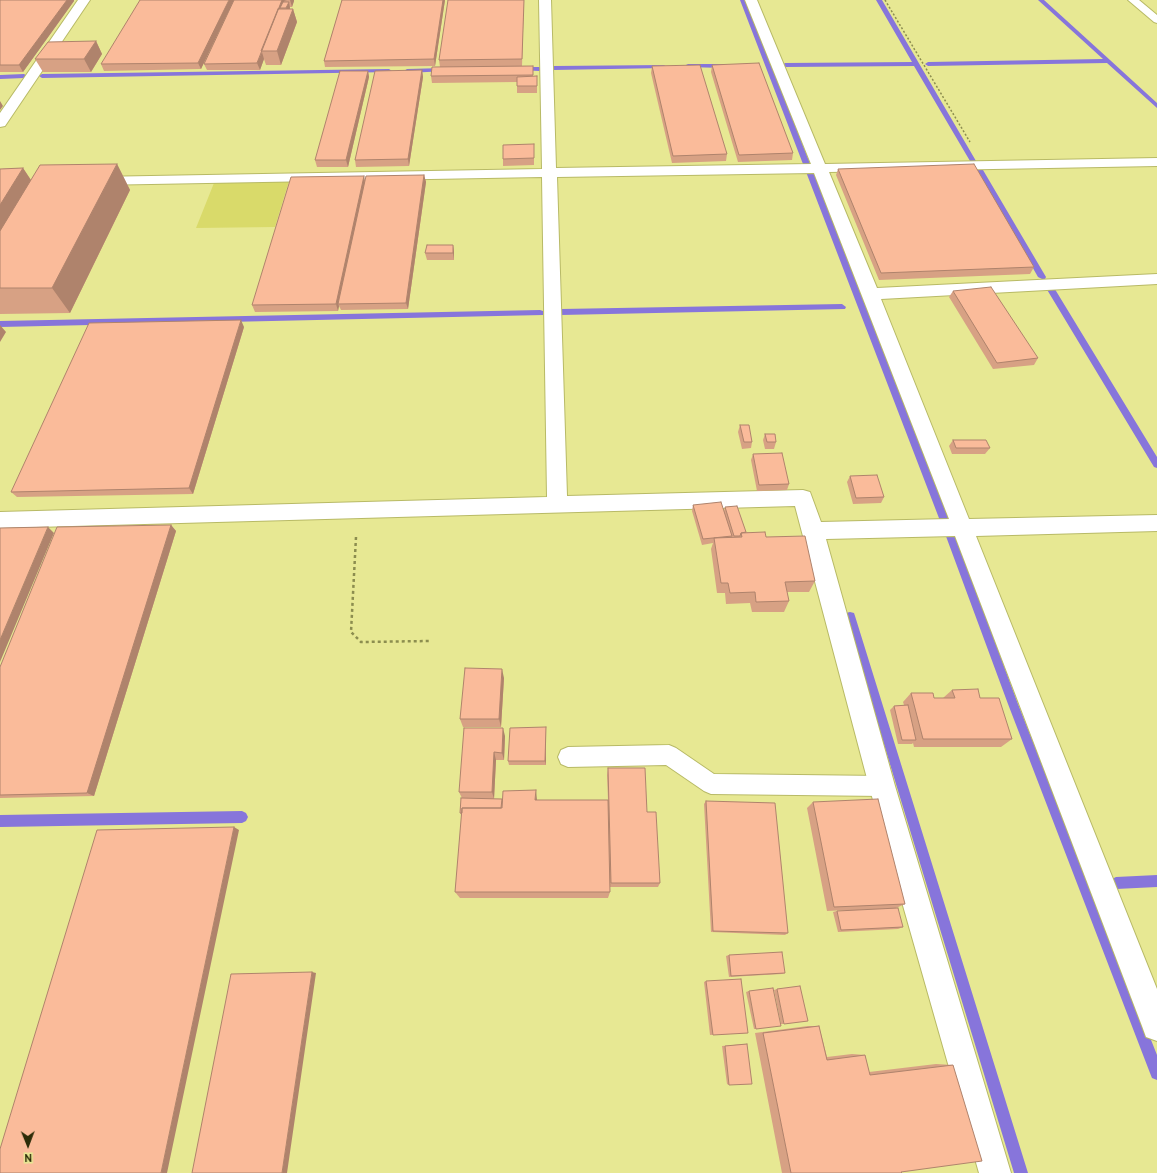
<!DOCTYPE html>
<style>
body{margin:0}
#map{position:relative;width:1157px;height:1173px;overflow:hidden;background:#e7e893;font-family:Overpass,sans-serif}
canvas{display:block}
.north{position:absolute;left:8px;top:1125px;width:40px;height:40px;-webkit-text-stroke:3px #e7e893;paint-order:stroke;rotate:179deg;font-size:11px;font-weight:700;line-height:16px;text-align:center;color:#2c2c08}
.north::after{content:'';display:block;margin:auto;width:14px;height:18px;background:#2c2c08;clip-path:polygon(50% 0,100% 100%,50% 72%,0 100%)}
</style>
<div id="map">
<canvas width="1157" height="1173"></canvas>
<div class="north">N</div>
</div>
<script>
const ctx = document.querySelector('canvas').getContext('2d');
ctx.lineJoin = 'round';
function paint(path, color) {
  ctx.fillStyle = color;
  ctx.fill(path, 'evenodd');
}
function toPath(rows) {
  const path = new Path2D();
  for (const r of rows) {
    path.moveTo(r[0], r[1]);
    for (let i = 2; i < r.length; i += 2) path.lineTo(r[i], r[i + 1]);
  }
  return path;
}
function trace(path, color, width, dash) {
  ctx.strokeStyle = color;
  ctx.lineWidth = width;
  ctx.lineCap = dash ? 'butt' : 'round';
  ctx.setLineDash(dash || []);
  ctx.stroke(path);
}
const green = toPath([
 [289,181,275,227,196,228,214,183]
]);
const stream = toPath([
 [740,0,746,0,957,539,1018,704,1157,1055,1157,1080,1152,1078,1150,1073,1008,704,947,539,740,0],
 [876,0,882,0,976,161,975,162,970,161,914,66,785,67,782,65,785,63,912,62,876,0],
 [1038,0,1044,0,1110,60,1157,103,1157,108,1107,63,928,66,925,64,928,62,1103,59,1038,0],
 [688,64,724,64,727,66,724,68,686,67,686,65,688,64],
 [664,65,667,67,666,68,554,70,551,68,554,66,664,65],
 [521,67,539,67,542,69,539,71,519,70,519,68,521,67],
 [445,68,447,69,447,71,407,73,404,71,407,69,445,68],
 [389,69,392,71,391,72,42,78,39,76,42,74,389,69],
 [0,75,24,74,27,76,24,78,0,79,0,75],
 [978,169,983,170,1046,277,1045,279,1042,279,1038,277,977,170,978,169],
 [1047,286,1053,286,1157,457,1157,468,1154,467,1046,288,1047,286],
 [842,304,846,307,845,309,561,315,557,312,561,309,842,304],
 [540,310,543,311,543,315,0,327,0,321,540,310],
 [850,612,854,613,855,616,1028,1173,1014,1173,845,616,846,613,850,612],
 [242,811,246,813,248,817,246,821,242,823,0,827,0,815,242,811],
 [1157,875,1157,887,1116,889,1112,887,1110,883,1112,879,1116,877,1157,875]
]);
const pathFar1 = toPath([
 [885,0,970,142]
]);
const path = toPath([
 [356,537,351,632,361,642,430,641]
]);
const lane = toPath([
 [1128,0,1139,0,1157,15,1157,23,1154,22,1128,0],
 [669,745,676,748,714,774,882,776,889,779,892,786,889,793,882,796,711,794,704,791,666,765,568,767,561,764,558,757,561,750,568,747,669,745]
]);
const street = toPath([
 [78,0,90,0,5,126,0,127,0,113,78,0],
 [539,0,551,0,556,168,811,164,745,0,757,0,825,164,1157,158,1157,166,829,172,877,288,1157,274,1157,284,881,299,969,519,1157,515,1157,531,976,536,1157,989,1157,1041,1146,1037,1142,1026,955,536,826,539,895,786,1011,1173,979,1173,869,786,795,506,0,528,0,512,547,497,542,177,95,185,90,184,88,181,90,178,95,177,542,169,539,0],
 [814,173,949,519,821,522,810,492,803,490,567,496,557,177,814,173]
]);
const wall = toPath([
 [0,0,74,0,74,1,23,72,0,72],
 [234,0,294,0,294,1,292,7,290,7,290,9,293,9,297,22,281,65,266,65,264,59,260,70,207,70,204,64],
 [234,0,201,69,104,71,101,64],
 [342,0,445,0,435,66,325,67,324,61],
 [524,0,522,66,533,66,533,76,537,76,537,93,517,93,517,82,432,83,431,76,440,67,439,60],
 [96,41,102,54,91,72,43,72,35,59],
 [712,65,793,153,792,160,738,162,711,72],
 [652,66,727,154,726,161,672,163,651,73],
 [422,70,423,77,409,166,356,167,355,160],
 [368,71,369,77,348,167,317,167,315,160],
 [534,144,534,165,503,166,503,159],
 [117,164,130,190,70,313,0,314,0,169,23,168,31,180],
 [838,169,1034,267,1030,274,879,280,836,175],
 [424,175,426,182,408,309,341,310,339,306,338,311,255,312,252,305,364,176,365,181],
 [453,245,454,252,454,260,427,260,425,253],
 [953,291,1038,358,1034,365,993,369,949,297],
 [244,327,193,494,17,497,11,492],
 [740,425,752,442,751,448,742,449,738,432],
 [765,434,776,442,774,449,765,449,763,440],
 [953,440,990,448,985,454,952,454,949,446],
 [753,454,789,484,787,490,757,491,751,460],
 [850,476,884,497,881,503,853,504,847,482],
 [693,505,724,511,725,507,746,532,766,537,815,581,809,592,787,592,789,601,784,612,752,612,750,603,726,604,725,593,717,593,711,549,713,543,702,545,692,511],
 [171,525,176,531,94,796,0,798,0,667],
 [504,678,501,727,463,727,460,719],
 [952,690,980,698,1012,739,1001,747,914,747,913,743,912,744,898,744,890,710,894,706,904,705,903,702,911,693,934,698,943,698],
 [546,727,546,765,509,765,508,761],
 [505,736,504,760,496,760,494,799,502,801,537,800,608,800,607,775,608,768,647,812,660,883,658,887,610,887,610,892,608,898,460,898,455,892,462,816,460,813,462,798,459,792],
 [706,801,788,933,785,935,711,932,704,804],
 [813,802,905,904,896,908,903,927,898,929,838,932,833,912,837,911,848,910,827,911,807,808],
 [729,955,785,973,782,974,729,977,726,956],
 [706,981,748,1033,710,1035,704,982],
 [777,989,784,1024,781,1024,774,990],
 [749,991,756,1029,754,1029,746,992],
 [808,1026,819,1026,827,1057,852,1054,865,1055,869,1072,936,1064,953,1065,901,1172,902,1173,782,1173,755,1033],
 [744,1044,747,1044,729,1085,727,1084,722,1046]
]);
const shadedWall = toPath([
 [67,0,74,0,74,1,23,72,19,65],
 [229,0,234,0,201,69,198,63],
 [282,0,287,0,284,1,285,5,280,8,282,13,262,51],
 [290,0,294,0,294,1,292,7],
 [443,0,445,0,435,66,434,59],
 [289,2,290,8,288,15,286,8],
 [293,9,297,22,281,65,277,51],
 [96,41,102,54,91,72,84,59],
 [262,52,264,59,260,70,257,63],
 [422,70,423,77,409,166,408,159],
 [368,71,369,77,348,167,346,160],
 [0,101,3,106,0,110],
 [117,164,130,190,70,313,52,288],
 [23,168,40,194,0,260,0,205],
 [424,175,426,182,408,309,406,303],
 [364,176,365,183,338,304,339,306,338,311,336,304],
 [453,245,454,252,454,260,453,253],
 [241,320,244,327,193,494,189,488],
 [0,325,6,332,0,342],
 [171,525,176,531,94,796,87,793],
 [48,527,54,533,0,662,0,640],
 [502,669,504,678,501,727,499,719],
 [546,727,546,765,545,761],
 [503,728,505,736,504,760,502,753],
 [494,752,496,760,494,799,492,792],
 [536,790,537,800,535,800],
 [234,827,239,830,167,1173,161,1173],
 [312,972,316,973,287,1173,282,1173]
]);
const building = toPath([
 [0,0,67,0,19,65,0,65,0,0],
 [140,0,229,0,198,63,101,64,140,0],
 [234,0,282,0,257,63,204,64,234,0],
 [342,0,443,0,434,59,324,61,342,0],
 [448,0,524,0,522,59,439,60,448,0],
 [283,2,289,2,286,8,280,8,283,2],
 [278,9,293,9,277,51,261,51,278,9],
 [96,41,84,59,35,59,48,42,96,41],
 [759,63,793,153,739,155,712,65,759,63],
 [700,65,727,154,673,156,652,66,700,65],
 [533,66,533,75,431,76,432,67,533,66],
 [422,70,408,159,355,160,375,71,422,70],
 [340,71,368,71,346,160,315,160,340,71],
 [537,76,537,86,517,86,517,77,537,76],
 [534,144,534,158,503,159,503,145,534,144],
 [117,164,52,288,0,288,0,231,40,165,117,164],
 [974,164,1034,267,881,273,838,169,974,164],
 [23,168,0,205,0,169,23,168],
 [424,175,406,303,338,304,366,176,424,175],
 [364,176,336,304,252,305,291,177,364,176],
 [427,245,453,245,453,253,425,253,427,245],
 [991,287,1038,358,997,363,953,291,991,287],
 [241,320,189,488,11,492,89,323,241,320],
 [740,425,749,425,752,442,744,442,740,425],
 [765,434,775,434,776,442,767,442,765,434],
 [953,440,986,440,990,448,956,448,953,440],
 [782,453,789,484,759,485,753,454,782,453],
 [877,475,884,497,856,498,850,476,877,475],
 [721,502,732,536,703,539,693,505,721,502],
 [737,506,746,532,741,533,740,536,734,536,725,507,737,506],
 [171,525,87,793,0,795,0,667,57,527,171,525],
 [48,527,0,640,0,528,48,527],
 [765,532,766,537,805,536,815,581,785,582,789,601,756,602,755,592,730,593,728,583,721,583,714,538,742,537,741,533,765,532],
 [465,668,502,669,499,719,460,719,465,668],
 [978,689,980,698,999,698,1012,739,923,739,911,693,933,693,934,698,955,698,952,690,978,689],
 [908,705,916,740,902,740,894,706,908,705],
 [546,727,545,761,508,761,510,728,546,727],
 [464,728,503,728,502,753,494,752,492,792,459,792,464,728],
 [608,768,645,768,647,812,656,812,660,883,611,883,608,768],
 [536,790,535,800,608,800,610,892,455,892,462,808,502,808,503,791,536,790],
 [461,798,502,799,501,808,462,808,462,813,460,813,461,798],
 [878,799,905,904,834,907,813,802,878,799],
 [706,801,775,803,788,933,713,931,706,801],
 [234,827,161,1173,0,1173,0,1149,97,830,234,827],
 [898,908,903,927,841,930,837,911,898,908],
 [782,952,785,973,731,976,729,955,782,952],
 [312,972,282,1173,192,1173,231,974,312,972],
 [741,979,748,1033,713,1035,706,981,741,979],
 [800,986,808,1021,784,1024,777,989,800,986],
 [773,988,781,1026,756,1029,749,991,773,988],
 [819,1026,827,1060,865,1055,870,1075,953,1065,982,1161,901,1172,902,1173,791,1173,763,1033,819,1026],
 [747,1044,752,1084,729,1085,725,1046,747,1044]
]);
paint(green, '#d9da6a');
paint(stream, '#8775db');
trace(lane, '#b8ba66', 2);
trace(street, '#b8ba66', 2);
trace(pathFar1, '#8c8d4f', 1.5, [2, 2]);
trace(path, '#8c8d4f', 2.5, [3, 3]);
paint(lane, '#fff');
paint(street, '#fff');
paint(wall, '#d7a184');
paint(shadedWall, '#af836c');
paint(building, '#fabb9a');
trace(building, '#af836c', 1);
</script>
